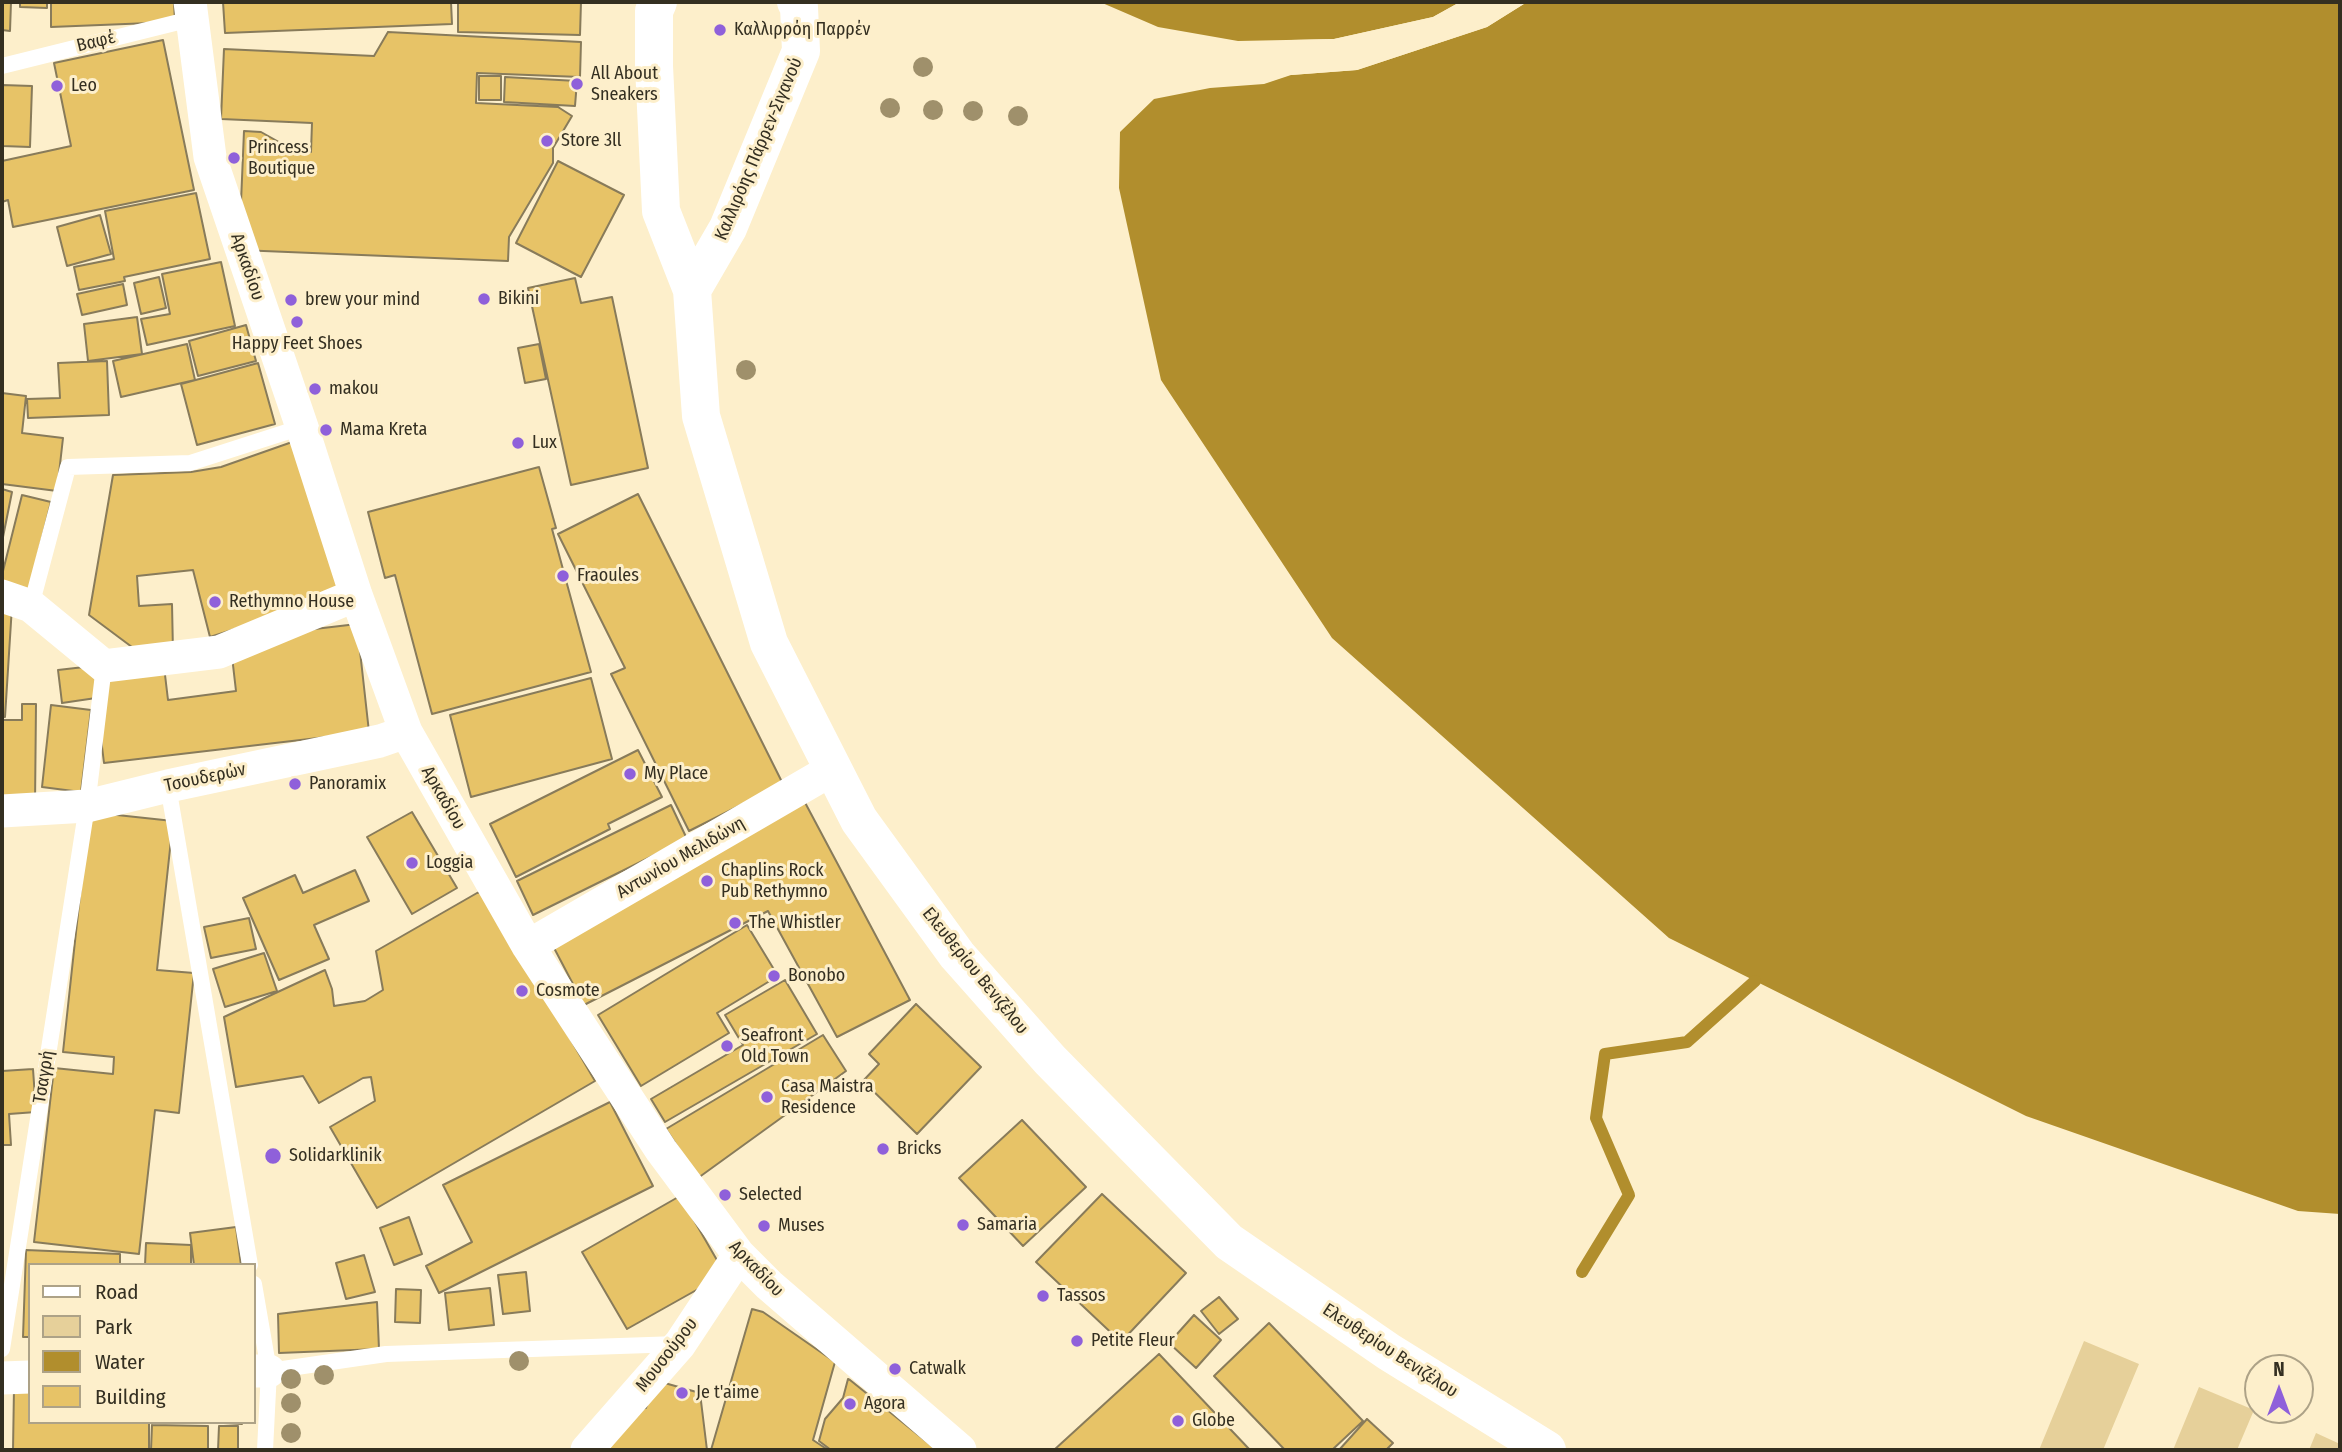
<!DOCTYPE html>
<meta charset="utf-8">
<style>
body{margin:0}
#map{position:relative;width:2342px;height:1452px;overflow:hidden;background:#fdefcb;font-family:"Fira Sans Condensed",sans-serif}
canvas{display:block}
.frame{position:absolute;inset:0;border:4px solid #342f21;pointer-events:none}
.legend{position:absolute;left:28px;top:1263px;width:228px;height:161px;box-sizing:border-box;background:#fdefcb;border:2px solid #ada287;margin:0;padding:9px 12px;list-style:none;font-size:21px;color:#342f21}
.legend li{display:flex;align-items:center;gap:14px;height:35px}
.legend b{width:35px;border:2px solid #ada287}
.north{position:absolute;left:2244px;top:1354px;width:70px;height:70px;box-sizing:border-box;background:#fdefcb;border:2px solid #ada287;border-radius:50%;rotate:0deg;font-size:19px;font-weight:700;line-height:28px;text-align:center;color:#342f21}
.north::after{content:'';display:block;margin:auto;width:24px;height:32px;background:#8f60da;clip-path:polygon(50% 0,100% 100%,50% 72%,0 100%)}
</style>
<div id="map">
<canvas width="2342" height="1452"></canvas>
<div class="frame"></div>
<ul class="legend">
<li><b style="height:9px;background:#fff"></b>Road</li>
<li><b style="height:19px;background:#e6d09a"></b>Park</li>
<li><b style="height:19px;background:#b18e2d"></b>Water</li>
<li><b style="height:19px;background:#e7c367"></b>Building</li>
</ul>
<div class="north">N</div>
</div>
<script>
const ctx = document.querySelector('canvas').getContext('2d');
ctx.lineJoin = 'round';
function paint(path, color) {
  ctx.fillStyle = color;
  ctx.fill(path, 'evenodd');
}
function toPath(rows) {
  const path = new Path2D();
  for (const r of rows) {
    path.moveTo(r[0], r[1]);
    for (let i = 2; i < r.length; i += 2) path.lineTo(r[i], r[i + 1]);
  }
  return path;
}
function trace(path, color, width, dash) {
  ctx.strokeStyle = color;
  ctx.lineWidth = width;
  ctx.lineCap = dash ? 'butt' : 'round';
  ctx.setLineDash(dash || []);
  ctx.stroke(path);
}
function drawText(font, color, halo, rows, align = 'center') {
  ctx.font = font + ' "Fira Sans Condensed",sans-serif';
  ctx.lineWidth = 6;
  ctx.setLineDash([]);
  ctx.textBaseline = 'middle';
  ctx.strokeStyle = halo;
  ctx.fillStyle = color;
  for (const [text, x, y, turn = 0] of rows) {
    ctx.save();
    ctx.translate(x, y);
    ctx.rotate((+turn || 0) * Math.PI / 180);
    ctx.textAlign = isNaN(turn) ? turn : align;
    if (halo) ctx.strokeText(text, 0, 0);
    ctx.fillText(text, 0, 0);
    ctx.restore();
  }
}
const green = toPath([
 [2084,1341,2139,1364,2103,1450,2039,1450],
 [2199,1387,2254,1410,2237,1450,2173,1450],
 [2316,1433,2340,1444,2340,1450,2309,1450]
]);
const water = toPath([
 [1100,2,1460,2,1433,17,1334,39,1238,41,1158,27],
 [1527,2,2340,2,2340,1214,2298,1211,2026,1116,1669,938,1332,638,1161,380,1119,188,1120,132,1154,99,1210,88,1264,84,1291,75,1357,70,1487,27]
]);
const pier = toPath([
 [1460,2,1464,2,1434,21,1335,42,1293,44,1291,40,1334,39,1433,17],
 [1520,2,1527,2,1487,27,1357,70,1291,75,1295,71,1356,67,1485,23]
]);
const stream = toPath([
 [1582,1272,1629,1195,1596,1118,1605,1054,1687,1042,1755,981]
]);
const building = toPath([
 [2,2,11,2,10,31,2,30,2,2],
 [20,2,47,2,47,8,20,7,20,2],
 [51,2,174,2,175,22,51,27,51,2],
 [223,2,451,2,452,24,225,33,223,2],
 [458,2,581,2,580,35,458,32,458,2],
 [388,32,581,42,580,77,477,73,476,103,558,107,572,116,553,148,553,163,509,237,508,261,239,250,244,131,261,132,295,151,311,152,312,123,221,119,224,49,374,56,388,32],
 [163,40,194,190,13,227,8,200,2,202,2,161,71,146,54,63,163,40],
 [479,76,501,76,501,100,479,100,479,76],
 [505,77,577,81,575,106,504,102,505,77],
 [2,85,32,86,30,147,2,146,2,85],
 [558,161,624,195,581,277,516,243,558,161],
 [196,193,210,259,124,277,125,281,79,290,74,267,114,259,105,211,196,193],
 [100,215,111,254,67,266,57,227,100,215],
 [221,262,235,326,147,345,141,319,170,314,162,274,221,262],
 [159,277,166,308,141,314,134,283,159,277],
 [575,278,581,303,612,297,648,468,571,485,528,288,575,278],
 [123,284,127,305,82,315,77,294,123,284],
 [137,317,142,354,88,361,84,324,137,317],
 [246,325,256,361,198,376,189,341,246,325],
 [187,344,195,380,121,397,113,361,187,344],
 [539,344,546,379,525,383,518,348,539,344],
 [107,361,109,415,28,418,27,399,60,398,58,363,107,361],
 [258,363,275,424,197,445,181,384,258,363],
 [2,393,26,396,22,433,63,438,57,491,2,484,2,393],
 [295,441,346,594,210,637,193,570,137,576,139,606,172,604,173,652,144,656,89,615,113,475,191,472,221,467,295,441],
 [539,467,556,528,552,529,591,672,432,714,395,575,385,578,368,512,539,467],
 [2,489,12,492,2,542,2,489],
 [638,494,783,784,689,831,611,674,625,668,558,534,638,494],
 [22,495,51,502,29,591,2,584,2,575,22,495],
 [2,605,12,606,5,717,2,717,2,605],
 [357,624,369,732,104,763,96,698,62,703,58,670,163,658,168,700,236,691,230,639,357,624],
 [591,678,612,759,471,797,450,715,591,678],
 [22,704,36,704,35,805,2,805,2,720,22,720,22,704],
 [51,705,91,710,81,792,42,787,51,705],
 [638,750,662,797,608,824,610,829,516,877,490,824,638,750],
 [801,795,910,1000,837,1037,768,911,584,1005,543,927,801,795],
 [671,805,687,839,533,915,517,881,671,805],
 [89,812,173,821,157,970,194,973,179,1113,155,1110,139,1254,34,1242,54,1068,113,1074,114,1057,63,1052,89,812],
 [412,812,457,888,412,914,367,837,412,812],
 [355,870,369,901,314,925,329,959,279,980,243,898,295,875,303,893,355,870],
 [484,891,595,1081,377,1208,330,1127,375,1101,371,1077,363,1078,319,1103,303,1076,236,1087,224,1017,325,970,332,989,334,1006,365,1001,383,990,376,951,477,893,484,891],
 [249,918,256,949,211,958,204,927,249,918],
 [747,925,778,976,717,1013,729,1033,641,1086,598,1015,747,925],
 [264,953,277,991,225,1007,213,969,264,953],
 [785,980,817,1034,665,1122,651,1099,743,1045,725,1015,785,980],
 [916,1004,981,1067,917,1134,863,1081,879,1064,869,1054,916,1004],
 [823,1035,846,1071,698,1178,666,1129,823,1035],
 [33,1069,36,1112,9,1114,11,1145,2,1145,2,1071,33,1069],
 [610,1102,653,1186,439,1293,426,1266,472,1242,443,1185,610,1102],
 [1022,1120,1086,1187,1023,1246,959,1178,1022,1120],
 [1102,1194,1186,1273,1121,1342,1036,1262,1102,1194],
 [680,1196,725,1274,627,1329,582,1252,680,1196],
 [409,1217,422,1254,394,1265,380,1228,409,1217],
 [236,1227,241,1265,194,1265,190,1233,236,1227],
 [146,1243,191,1245,191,1265,145,1265,146,1243],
 [26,1250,120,1254,120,1265,30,1265,30,1337,23,1337,26,1250],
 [364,1255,375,1292,346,1299,336,1263,364,1255],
 [526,1272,530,1311,503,1314,498,1275,526,1272],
 [490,1288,494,1325,449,1330,445,1293,490,1288],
 [396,1289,421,1290,420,1323,395,1322,396,1289],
 [1219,1297,1238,1319,1219,1334,1201,1311,1219,1297],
 [377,1302,379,1349,279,1353,278,1314,377,1302],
 [752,1309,763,1312,835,1362,813,1440,828,1450,711,1450,752,1309],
 [1194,1315,1221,1340,1196,1368,1169,1343,1194,1315],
 [1269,1323,1363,1421,1332,1450,1285,1450,1214,1376,1269,1323],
 [1159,1354,1250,1450,1054,1450,1159,1354],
 [848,1379,850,1380,937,1450,831,1450,819,1441,825,1419,843,1398,848,1379],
 [654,1380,700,1393,707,1450,597,1450,624,1411,646,1408,654,1380],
 [30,1387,30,1422,149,1422,149,1450,13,1450,14,1388,30,1387],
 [1367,1419,1393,1443,1386,1450,1339,1450,1367,1419],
 [205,1422,242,1422,242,1424,205,1422],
 [152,1425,208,1426,208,1450,151,1450,152,1425],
 [219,1426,238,1426,238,1450,218,1450,219,1426]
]);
const lane = toPath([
 [2,66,191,19],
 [31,606,68,467,190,463,302,427],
 [168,786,250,1265],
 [254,1284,269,1371,265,1450],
 [2,1349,87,806,104,666],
 [269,1371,386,1354,678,1344]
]);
const street = toPath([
 [190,2,210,157,302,427,356,595,406,732,528,946,661,1150,739,1255,769,1285,960,1450],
 [2,596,31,606,104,666,219,652,356,595],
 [2,811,87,806,168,786,380,741,406,732],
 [528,946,833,769],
 [254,1371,269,1371],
 [2,1378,30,1377],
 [587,1450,680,1344,739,1255]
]);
const secondary = toPath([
 [658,2,654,11,654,66,661,211,692,290,701,416,769,643,859,820,957,955,1050,1060,1229,1242,1389,1352,1547,1450],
 [692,290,728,228,801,51,799,7,796,2]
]);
const trees = [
 [923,67],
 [890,108],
 [933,110],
 [973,111],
 [1018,116],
 [746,370],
 [519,1361],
 [324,1375],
 [291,1379],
 [291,1403],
 [291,1433]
];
const markers = [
 [720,30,7,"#8f60da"],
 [577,84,7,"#8f60da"],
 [57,86,7,"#8f60da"],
 [547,141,7,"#8f60da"],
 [234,158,7,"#8f60da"],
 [484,299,7,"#8f60da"],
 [291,300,7,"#8f60da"],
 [297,322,7,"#8f60da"],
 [315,389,7,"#8f60da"],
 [326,430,7,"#8f60da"],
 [518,443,7,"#8f60da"],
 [563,576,7,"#8f60da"],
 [215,602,7,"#8f60da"],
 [630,774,7,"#8f60da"],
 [295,784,7,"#8f60da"],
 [412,863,7,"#8f60da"],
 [707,881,7,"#8f60da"],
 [735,923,7,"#8f60da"],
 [774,976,7,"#8f60da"],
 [522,991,7,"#8f60da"],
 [727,1046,7,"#8f60da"],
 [767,1097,7,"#8f60da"],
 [883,1149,7,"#8f60da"],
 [273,1156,9,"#8f60da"],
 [725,1195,7,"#8f60da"],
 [963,1225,7,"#8f60da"],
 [764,1226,7,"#8f60da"],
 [1043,1296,7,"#8f60da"],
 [1077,1341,7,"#8f60da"],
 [895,1369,7,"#8f60da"],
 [682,1393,7,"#8f60da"],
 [850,1404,7,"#8f60da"],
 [1178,1421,7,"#8f60da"]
];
const poiNames = [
 ["Καλλιρρόη Παρρέν",734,30],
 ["All About",591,74],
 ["Sneakers",591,95],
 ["Leo",71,86],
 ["Store 3ll",561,141],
 ["Princess",248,148],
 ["Boutique",248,169],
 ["Bikini",498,299],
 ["brew your mind",305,300],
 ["Happy Feet Shoes",297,344,"center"],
 ["makou",329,389],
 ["Mama Kreta",340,430],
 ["Lux",532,443],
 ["Fraoules",577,576],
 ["Rethymno House",229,602],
 ["My Place",644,774],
 ["Panoramix",309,784],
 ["Loggia",426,863],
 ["Chaplins Rock",721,871],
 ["Pub Rethymno",721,892],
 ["The Whistler",749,923],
 ["Bonobo",788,976],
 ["Cosmote",536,991],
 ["Seafront",741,1036],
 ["Old Town",741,1057],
 ["Casa Maistra",781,1087],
 ["Residence",781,1108],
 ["Bricks",897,1149],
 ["Solidarklinik",289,1156],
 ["Selected",739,1195],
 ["Samaria",977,1225],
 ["Muses",778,1226],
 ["Tassos",1057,1296],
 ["Petite Fleur",1091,1341],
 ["Catwalk",909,1369],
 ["Je t'aime",696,1393],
 ["Agora",864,1404],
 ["Globe",1192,1421]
];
const streetNames = [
 ["Βαφέ",96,42,-14],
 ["Καλλιρόης Πάρρεν-Σιγανού",759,149,-67],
 ["Αρκαδίου",247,267,71],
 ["Τσουδερών",205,778,-12],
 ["Αρκαδίου",443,798,60],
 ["Αντωνίου Μελιδώνη",681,858,-30],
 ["Ελευθερίου Βενιζέλου",975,971,51],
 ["Τσαγρή",44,1077,-81],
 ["Αρκαδίου",756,1269,46],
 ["Ελευθερίου Βενιζέλου",1390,1351,33],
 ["Μουσούρου",667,1355,-52]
];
paint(green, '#e6d09a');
paint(water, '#b18e2d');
paint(pier, '#fdefcb');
trace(stream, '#b18e2d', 12);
paint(building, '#e7c367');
trace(building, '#887b5a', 2);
trace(lane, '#fff', 16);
trace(street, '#fff', 33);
trace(secondary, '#fff', 38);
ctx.fillStyle = '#9f906b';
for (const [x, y] of trees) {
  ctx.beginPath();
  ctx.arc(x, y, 10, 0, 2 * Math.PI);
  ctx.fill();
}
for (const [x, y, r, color] of markers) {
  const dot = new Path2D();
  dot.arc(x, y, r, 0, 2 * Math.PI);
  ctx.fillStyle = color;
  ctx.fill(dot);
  trace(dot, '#fdefcb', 2.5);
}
drawText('18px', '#342f21', '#fdefcb', poiNames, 'left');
drawText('18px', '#342f21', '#fdefcb', streetNames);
</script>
